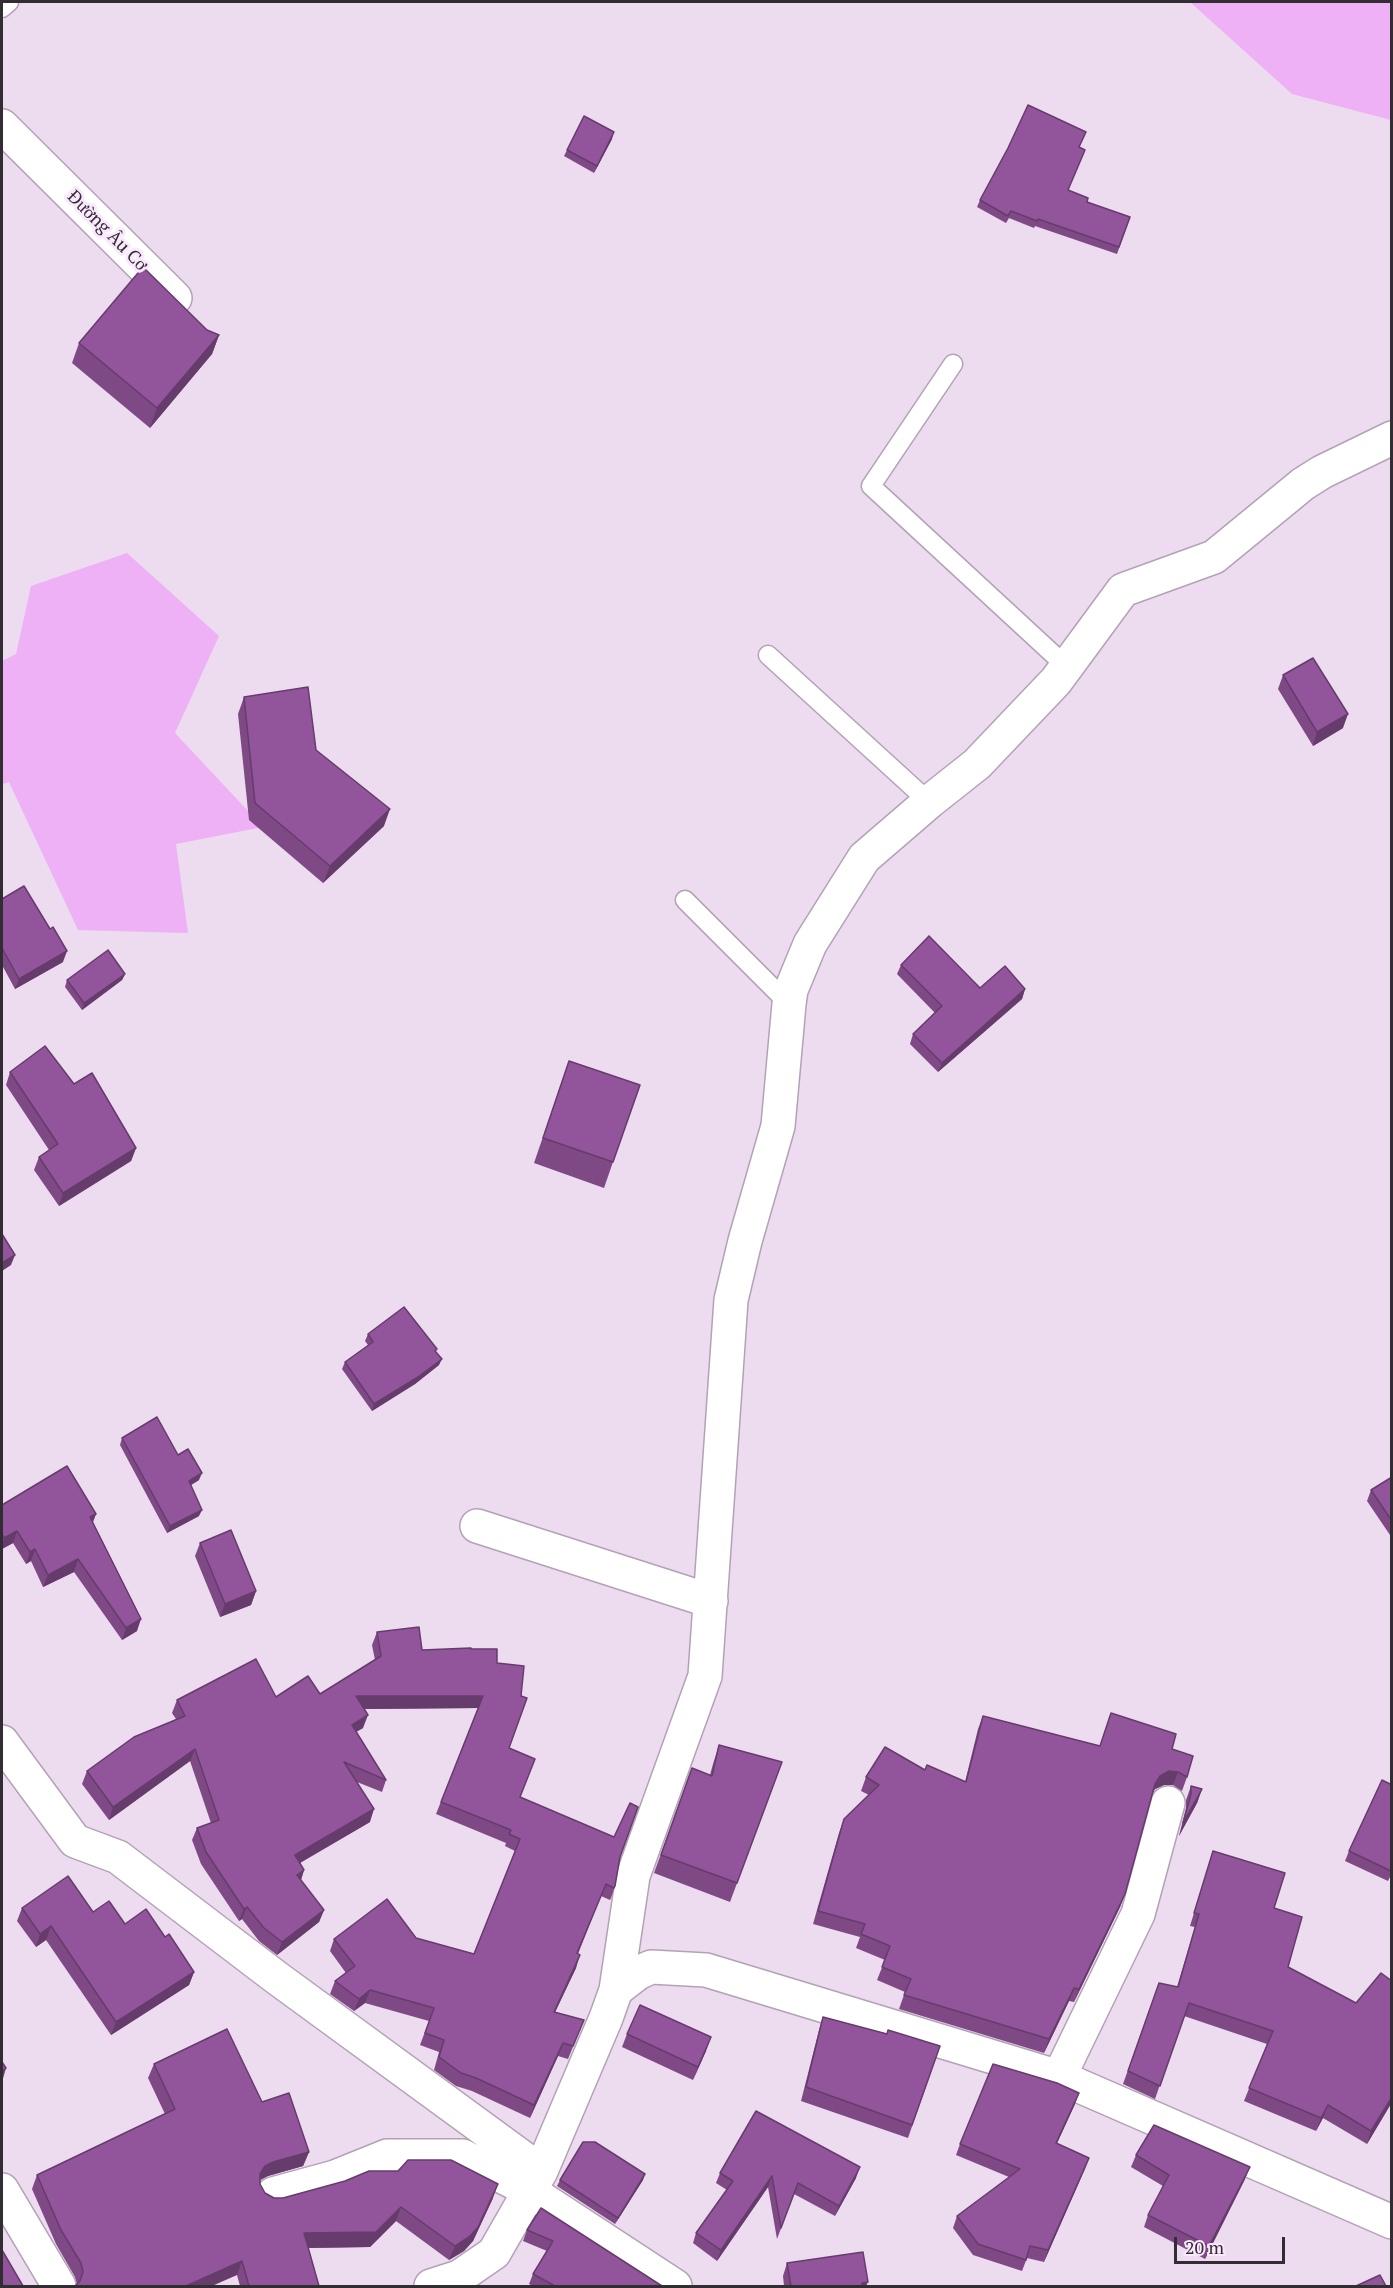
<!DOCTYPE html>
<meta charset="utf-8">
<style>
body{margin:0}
#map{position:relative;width:1393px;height:2288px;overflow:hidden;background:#eddbef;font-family:"PT Serif",serif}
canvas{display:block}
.frame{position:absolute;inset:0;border:3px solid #322c33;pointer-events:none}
.scale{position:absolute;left:1174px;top:2237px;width:111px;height:27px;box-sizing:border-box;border:3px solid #322c33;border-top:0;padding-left:8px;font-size:18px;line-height:21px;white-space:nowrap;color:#322c33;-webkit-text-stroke:4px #fae8fd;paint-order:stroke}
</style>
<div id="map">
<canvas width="1393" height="2288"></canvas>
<div class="frame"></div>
<div class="scale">20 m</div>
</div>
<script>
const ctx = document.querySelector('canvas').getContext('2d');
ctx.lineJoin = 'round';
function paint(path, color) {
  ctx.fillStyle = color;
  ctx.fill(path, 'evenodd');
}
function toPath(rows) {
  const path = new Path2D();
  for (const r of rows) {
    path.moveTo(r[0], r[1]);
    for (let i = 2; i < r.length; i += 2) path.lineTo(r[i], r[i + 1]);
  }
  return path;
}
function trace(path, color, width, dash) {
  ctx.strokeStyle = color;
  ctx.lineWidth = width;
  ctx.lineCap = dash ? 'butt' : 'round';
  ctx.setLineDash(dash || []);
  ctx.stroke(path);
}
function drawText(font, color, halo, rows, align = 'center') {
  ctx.font = font + ' "PT Serif",serif';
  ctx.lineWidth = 6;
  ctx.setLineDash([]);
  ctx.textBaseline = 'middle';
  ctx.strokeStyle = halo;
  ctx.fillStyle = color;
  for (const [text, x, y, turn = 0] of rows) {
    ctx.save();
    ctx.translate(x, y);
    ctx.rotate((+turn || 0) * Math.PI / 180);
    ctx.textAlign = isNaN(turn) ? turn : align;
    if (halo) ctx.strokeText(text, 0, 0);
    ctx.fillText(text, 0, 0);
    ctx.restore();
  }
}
const green = toPath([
 [1190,2,1391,2,1391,120,1292,94],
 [127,553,219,636,175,733,263,827,176,844,188,933,78,930,9,782,2,784,2,661,16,654,31,586]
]);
const service = toPath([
 [2,8,9,2],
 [953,364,871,486,1067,667],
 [768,655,929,802],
 [685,900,789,1004]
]);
const minor = toPath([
 [2,126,175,298],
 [477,1526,711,1601],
 [2,1742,75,1841,118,1857,277,1978,541,2171],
 [616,1990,638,1973,651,1967,706,1970,1059,2077,1392,2222],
 [1059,2077,1138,1914,1168,1803],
 [2,2190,59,2286],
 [273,2194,335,2177,387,2156,463,2156,530,2191,675,2286],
 [431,2286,459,2277,494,2253,541,2171,606,2018,616,1990,633,1876,705,1676,731,1300,745,1241,778,1126,789,1004,791,990,810,944,864,858,929,802,977,764,1056,681,1123,590,1214,557,1303,484,1322,472,1392,438]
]);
const wall = toPath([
 [1086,132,1079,147,1068,190,1087,202,1130,217,1117,254,1035,226,1034,228,1009,218,1006,223,977,207,980,200],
 [612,139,594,173,564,156,567,150],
 [207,330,219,335,212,354,150,428,72,363,79,343],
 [1283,675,1343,728,1313,746,1278,689],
 [244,697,316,750,384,826,323,883,249,820,238,714],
 [2,899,63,962,15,989,2,965],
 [901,965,980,988,1025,989,1022,999,938,1072,910,1044,913,1034,935,1013,897,974],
 [125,974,122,980,82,1010,65,987,67,980],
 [569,1061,613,1162,604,1188,534,1163],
 [10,1072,74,1084,136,1148,131,1161,59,1206,34,1170,39,1157,49,1150,6,1085],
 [368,1334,436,1351,439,1365,415,1384,372,1411,342,1369,345,1362,368,1345,365,1341],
 [122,1438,178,1455,199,1480,191,1485,199,1516,167,1533,120,1445],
 [1392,1477,1392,1538,1367,1501,1371,1490],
 [2,1505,96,1514,93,1522,137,1631,122,1640,74,1572,43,1587,31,1561,26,1564,13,1543,2,1549],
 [200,1543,256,1591,251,1605,220,1617,195,1556],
 [377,1632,422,1650,471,1649,497,1663,509,1748,535,1759,520,1797,620,1857,615,1886,611,1898,610,1900,601,1896,578,1954,576,1968,555,2012,584,2020,568,2059,558,2056,530,2118,472,2091,456,2086,434,2070,439,2052,420,2045,429,2021,365,2003,354,2011,330,1994,335,1981,346,1973,330,1951,334,1939,416,1938,474,1954,515,1851,505,1846,506,1843,436,1814,478,1708,364,1709,363,1728,356,1732,386,1780,382,1792,357,1782,370,1822,300,1863,304,1870,301,1880,324,1910,319,1922,277,1955,259,1941,242,1919,239,1921,201,1864,192,1840,197,1828,211,1823,190,1761,109,1820,82,1784,87,1771,176,1719,172,1713,177,1700,276,1697,320,1694,375,1660,372,1645],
 [1111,1713,1172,1749,1187,1777,1182,1791,1173,1785,1164,1785,1155,1789,1152,1794,1125,1894,1120,1907,1074,2002,1069,2001,1044,2053,899,2009,905,1992,877,1980,885,1960,856,1948,860,1937,813,1924,839,1833,844,1819,869,1795,861,1791,866,1777,925,1770,965,1782,978,1729,983,1716,1100,1746],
 [719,1745,782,1762,730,1902,654,1873,692,1768,710,1775,713,1764],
 [1392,1785,1392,1873,1388,1881,1345,1861,1349,1851],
 [1191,1786,1202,1789,1197,1803,1179,1836,1186,1808,1186,1800],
 [1213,1851,1274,1908,1288,1967,1356,2003,1392,1981,1392,2102,1367,2144,1323,2118,1316,2131,1244,2101,1267,2044,1184,2016,1155,2099,1123,2084,1159,1983,1177,1987,1195,1927,1190,1926],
 [22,1908,93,1912,125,1924,194,1972,189,1985,111,2035,46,1940,36,1947,17,1921],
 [823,2017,887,2034,940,2046,908,2138,801,2101,819,2030],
 [627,2034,706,2051,693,2080,622,2047],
 [154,2064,262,2102,309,2152,303,2166,268,2176,260,2180,260,2184,265,2193,274,2198,493,2198,473,2241,464,2251,449,2260,396,2221,370,2247,308,2248,319,2286,240,2286,237,2275,77,2284,75,2277,56,2244,32,2189,37,2175,165,2114,148,2078],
 [1075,2104,1057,2143,1089,2158,1044,2262,1027,2258,1022,2271,973,2255,953,2228,957,2216,1009,2177,956,2155,960,2144],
 [1136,2155,1245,2179,1205,2259,1144,2227,1148,2215,1163,2186,1131,2167],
 [720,2173,856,2178,835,2216,794,2194,777,2239,768,2187,717,2261,693,2243,696,2233,727,2190,716,2183],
 [560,2180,643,2180,615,2224,557,2186],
 [527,2230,662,2286,533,2286,529,2284,533,2274,547,2251,523,2241],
 [787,2263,866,2286,784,2286,783,2276]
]);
const shadedWall = toPath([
 [614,132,612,139,594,173,597,166],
 [219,335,212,354,150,428,157,408],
 [1348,714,1343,728,1313,746,1317,732],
 [390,809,384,826,323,883,330,866],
 [67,951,63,962,15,989,19,979],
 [125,974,122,980,82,1010,84,1003],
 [1025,989,1022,999,938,1072,942,1063],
 [136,1148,131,1161,59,1206,63,1193],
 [15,1255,11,1265,2,1271,2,1263],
 [442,1359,439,1365,415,1384,372,1411,374,1404],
 [202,1473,199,1480,186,1488,189,1481],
 [202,1510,199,1516,167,1533,170,1526],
 [96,1514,91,1526,90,1517],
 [17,1531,13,1543,2,1549,2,1546,4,1538],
 [35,1549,31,1561,26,1564,30,1552],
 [78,1559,74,1572,43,1587,48,1575],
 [256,1591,251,1605,220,1617,225,1604],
 [141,1619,137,1631,122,1640,126,1628],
 [356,1696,483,1696,479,1708,352,1709],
 [368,1715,363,1728,347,1737,352,1725],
 [195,1749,190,1761,109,1820,113,1807],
 [1169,1771,1178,1772,1173,1785,1164,1785,1155,1789,1150,1798,1155,1784,1160,1776],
 [1202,1789,1197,1803,1179,1836,1183,1823],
 [374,1809,370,1822,291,1868,295,1855],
 [304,1870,300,1883,297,1875],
 [1125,1894,1120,1907,1074,2002,1079,1989],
 [247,1907,242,1919,239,1921,244,1909],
 [324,1910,319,1922,277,1955,282,1942],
 [51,1926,46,1940,36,1947,40,1934],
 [580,1955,576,1968,549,2025,554,2012],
 [194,1972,189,1985,111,2035,116,2022],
 [1074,1988,1069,2001,1044,2053,1049,2039],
 [370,1990,365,2003,354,2011,359,1999],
 [711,2037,706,2051,693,2080,698,2067],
 [563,2043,558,2056,530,2118,534,2105],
 [6,2068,2,2082,2,2072],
 [1079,2093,1075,2104,1052,2154,1056,2143],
 [1392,2097,1392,2102,1367,2144,1371,2131],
 [1328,2105,1323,2118,1316,2131,1321,2118],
 [309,2152,303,2166,268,2176,260,2180,260,2174,265,2166,273,2162],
 [1089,2158,1085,2169,1044,2262,1048,2250],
 [860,2167,856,2178,835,2216,839,2206],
 [1250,2167,1245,2179,1205,2259,1209,2246],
 [645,2174,643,2180,615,2224,618,2218],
 [772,2176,768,2187,717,2261,721,2250],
 [498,2184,493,2198,473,2241,464,2251,449,2260,455,2246],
 [401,2207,396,2221,370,2247,298,2248,304,2233],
 [242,2261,237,2275,212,2286,186,2286],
 [868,2282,866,2286,861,2286,862,2283]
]);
const building = toPath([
 [1028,105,1086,132,1079,147,1085,150,1068,190,1088,198,1087,202,1130,217,1119,247,1038,219,1037,221,1011,211,1008,216,980,200,1008,148,1028,105],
 [584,116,614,132,597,166,567,150,584,116],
 [143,267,207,330,219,335,157,408,79,343,143,267],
 [1313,658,1348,714,1317,732,1283,675,1313,658],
 [308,687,316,750,390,809,330,866,255,803,244,697,308,687],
 [24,886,50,929,53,927,67,951,19,979,2,948,2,899,24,886],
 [929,936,980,988,1005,966,1025,989,942,1063,913,1034,942,1006,901,965,929,936],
 [108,950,125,974,84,1003,67,980,108,950],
 [45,1046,74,1084,92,1073,136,1148,63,1193,39,1157,58,1144,10,1072,45,1046],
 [569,1061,640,1085,613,1162,543,1138,569,1061],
 [2,1234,15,1255,2,1263,2,1234],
 [404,1307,437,1349,435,1351,442,1359,418,1377,374,1404,345,1362,373,1342,368,1334,404,1307],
 [157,1417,178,1455,188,1449,202,1473,189,1481,202,1510,170,1526,122,1438,157,1417],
 [67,1466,96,1514,90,1517,141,1619,126,1628,78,1559,48,1575,35,1549,30,1552,17,1531,4,1538,2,1534,2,1505,67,1466],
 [1392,1477,1392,1521,1371,1490,1392,1477],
 [231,1530,256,1591,225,1604,200,1543,231,1530],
 [419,1627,422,1650,471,1648,471,1649,497,1649,497,1663,524,1666,521,1696,527,1698,509,1748,535,1759,520,1797,614,1837,630,1803,638,1807,620,1857,615,1886,614,1888,606,1884,577,1953,580,1955,554,2012,584,2020,573,2046,563,2043,534,2105,476,2078,461,2073,439,2057,444,2040,425,2033,434,2008,370,1990,359,1999,335,1981,355,1966,334,1939,387,1899,416,1938,474,1954,520,1839,509,1834,511,1830,441,1802,483,1696,356,1696,368,1715,352,1725,386,1780,344,1762,374,1809,295,1855,304,1870,297,1875,324,1910,282,1942,264,1928,247,1907,244,1909,206,1852,197,1828,219,1820,195,1749,113,1807,87,1771,134,1737,185,1716,177,1700,256,1659,276,1697,308,1676,320,1694,381,1656,377,1632,419,1627],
 [1111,1713,1176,1734,1172,1749,1193,1756,1187,1777,1178,1772,1169,1771,1160,1776,1155,1784,1125,1894,1079,1989,1074,1988,1049,2039,904,1995,911,1979,882,1967,890,1946,861,1934,865,1924,818,1911,844,1819,879,1785,866,1777,885,1747,925,1770,927,1765,966,1782,983,1716,1100,1746,1111,1713],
 [719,1745,782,1762,737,1883,661,1855,692,1768,712,1776,719,1745],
 [1382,1780,1392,1785,1391,1871,1349,1851,1382,1780],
 [1191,1786,1202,1789,1183,1823,1191,1794,1191,1786],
 [1213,1851,1285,1873,1274,1908,1302,1917,1288,1967,1356,2003,1381,1973,1392,1981,1392,2097,1371,2131,1328,2105,1321,2118,1249,2088,1273,2031,1189,2003,1160,2086,1128,2071,1159,1983,1178,1987,1199,1914,1194,1913,1213,1851],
 [68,1876,93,1912,109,1901,125,1924,146,1909,165,1937,169,1934,194,1972,116,2022,51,1926,40,1934,22,1908,68,1876],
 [640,2005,711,2037,698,2067,627,2034,640,2005],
 [823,2017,887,2034,888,2030,940,2046,912,2125,806,2087,823,2017],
 [227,2029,262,2102,289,2093,309,2152,273,2162,265,2166,260,2174,260,2184,265,2193,274,2198,283,2198,345,2181,369,2171,398,2171,408,2160,451,2160,498,2184,478,2227,470,2236,455,2246,401,2207,376,2232,304,2233,319,2286,249,2286,242,2261,186,2286,75,2286,80,2281,83,2272,81,2263,61,2230,37,2175,175,2109,154,2064,227,2029],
 [2,2062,6,2068,2,2072,2,2062],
 [993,2064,1057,2083,1079,2093,1056,2143,1089,2158,1048,2250,1030,2246,1026,2260,978,2244,957,2216,1020,2169,960,2144,993,2064],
 [756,2111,860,2167,839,2206,798,2183,781,2228,772,2176,721,2250,696,2233,733,2181,720,2173,756,2111],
 [1154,2125,1250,2167,1209,2246,1148,2215,1169,2175,1136,2155,1154,2125],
 [583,2142,595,2142,645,2174,618,2218,560,2180,583,2142],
 [541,2208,662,2286,555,2286,533,2274,553,2241,527,2230,541,2208],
 [2,2250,23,2286,2,2286,2,2250],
 [863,2252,868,2282,862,2283,862,2286,791,2286,787,2263,863,2252],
 [1380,2275,1386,2286,1356,2286,1380,2275]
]);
const streetNames = [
 ["Đường Âu Cơ",107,231,45]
];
paint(green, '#eeb1f6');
trace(service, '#b3a2b5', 21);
trace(minor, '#b3a2b5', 36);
trace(service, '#fff', 18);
trace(minor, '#fff', 33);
paint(wall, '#7e4985');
paint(shadedWall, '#663c6c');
paint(building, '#92559b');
trace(building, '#663c6c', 1.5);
drawText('18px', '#322c33', '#fae8fd', streetNames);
</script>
